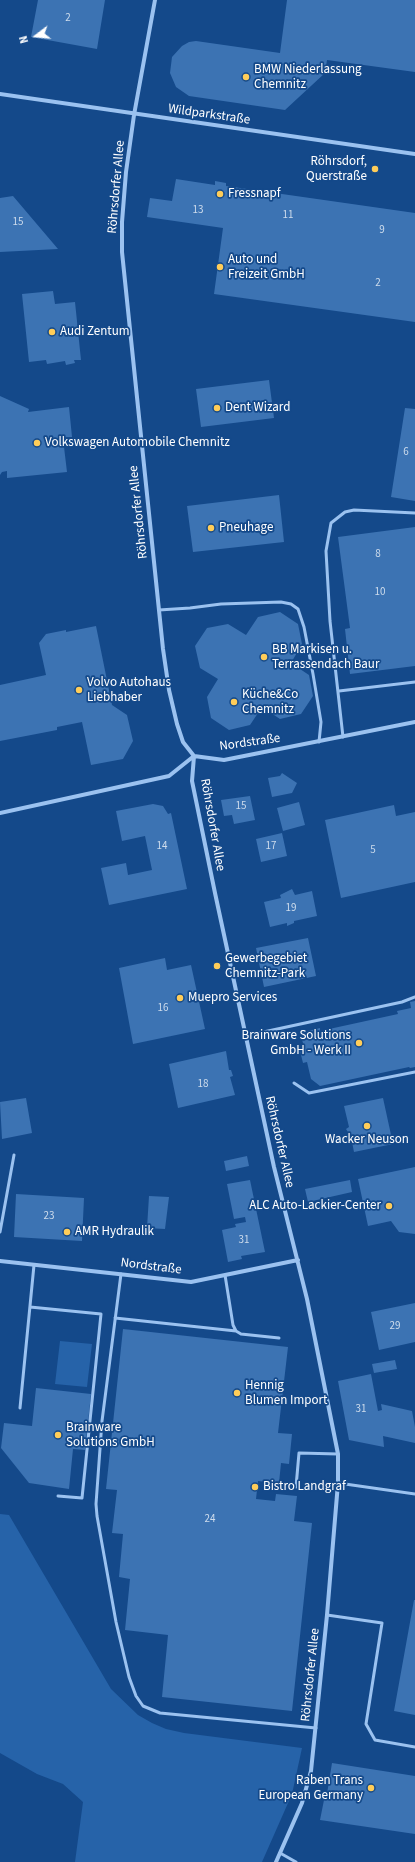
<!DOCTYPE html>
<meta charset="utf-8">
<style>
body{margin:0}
#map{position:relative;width:415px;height:1862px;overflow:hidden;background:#14498a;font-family:"Source Sans 3",sans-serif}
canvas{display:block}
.north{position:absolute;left:16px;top:16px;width:40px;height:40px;-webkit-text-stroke:3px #14498a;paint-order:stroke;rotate:254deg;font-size:11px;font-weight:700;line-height:16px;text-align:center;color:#fff}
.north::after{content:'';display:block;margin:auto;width:14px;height:18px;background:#fff;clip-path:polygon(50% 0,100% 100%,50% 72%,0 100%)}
</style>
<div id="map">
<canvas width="415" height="1862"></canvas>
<div class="north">N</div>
</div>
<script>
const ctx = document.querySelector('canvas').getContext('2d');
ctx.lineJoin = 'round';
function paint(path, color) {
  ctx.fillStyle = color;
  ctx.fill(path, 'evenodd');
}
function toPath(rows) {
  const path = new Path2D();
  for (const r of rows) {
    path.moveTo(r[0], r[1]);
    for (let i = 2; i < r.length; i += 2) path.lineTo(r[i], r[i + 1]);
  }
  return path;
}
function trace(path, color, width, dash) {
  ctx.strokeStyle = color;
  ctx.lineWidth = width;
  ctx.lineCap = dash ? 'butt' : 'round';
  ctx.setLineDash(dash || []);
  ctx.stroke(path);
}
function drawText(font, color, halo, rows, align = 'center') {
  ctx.font = font + ' "Source Sans 3",sans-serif';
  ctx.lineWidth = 3.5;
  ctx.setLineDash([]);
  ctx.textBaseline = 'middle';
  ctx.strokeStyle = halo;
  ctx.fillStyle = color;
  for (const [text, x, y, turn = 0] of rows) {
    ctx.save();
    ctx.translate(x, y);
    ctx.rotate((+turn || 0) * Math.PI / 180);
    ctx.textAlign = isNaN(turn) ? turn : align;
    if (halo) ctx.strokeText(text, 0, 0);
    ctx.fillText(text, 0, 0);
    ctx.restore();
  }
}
const green = toPath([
 [60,1341,92,1344,87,1387,55,1384],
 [0,1514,9,1515,111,1689,138,1715,152,1723,166,1729,184,1733,302,1748,292,1794,262,1862,75,1862,83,1802,63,1784,37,1774,0,1753]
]);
const building = toPath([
 [38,0,105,0,97,49,31,37],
 [287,0,415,0,415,72,327,60,325,73,285,110,189,96,176,87,170,73,172,57,182,46,189,42,196,41,280,53],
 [176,179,215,185,215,181,226,183,226,186,415,213,415,322,214,294,223,228,147,217,150,198,172,201],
 [13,196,58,249,0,252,0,198],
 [53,291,55,304,75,302,81,360,74,360,75,363,66,365,65,361,47,364,46,360,29,362,22,294],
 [269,380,274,418,201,427,196,389],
 [0,396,29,409,28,412,69,407,72,437,60,438,61,447,64,447,67,472,7,478,7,471,2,472,0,475],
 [405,408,415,409,415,501,391,497],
 [279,495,284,542,193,552,187,506],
 [415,527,415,666,350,674,345,629,350,628,338,537],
 [280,612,298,624,302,644,291,663,309,675,313,696,301,714,280,719,262,707,250,725,229,730,211,718,207,697,218,679,200,668,195,646,207,628,228,624,246,635,258,617],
 [96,626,112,705,127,715,133,741,123,759,91,765,82,722,57,727,57,730,0,741,0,685,46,675,39,643,46,634,66,630,66,632],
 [282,773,297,783,292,793,272,797,268,778,280,776],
 [250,796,255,820,234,824,232,815,224,816,221,800],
 [299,802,305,825,283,831,277,808],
 [153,804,163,806,168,814,171,813,187,889,109,905,101,868,126,863,128,875,152,870,145,836,122,841,116,811],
 [394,805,396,816,415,812,415,882,341,898,325,820],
 [282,833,287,856,261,862,256,839],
 [292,889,295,895,312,891,317,916,294,921,294,923,287,926,287,923,270,927,264,902,281,898,280,895],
 [308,938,316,976,264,987,256,948],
 [165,958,167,970,191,965,205,1029,133,1044,119,968],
 [415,1001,415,1067,410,1068,409,1067,320,1086,311,1079,307,1062,303,1063,300,1051,304,1046,302,1040,308,1031,320,1028,320,1031,398,1014,397,1011,411,1008,410,1002],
 [226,1051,229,1070,231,1070,233,1076,230,1077,235,1095,178,1108,169,1064],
 [26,1098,32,1133,2,1139,0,1102],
 [383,1098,393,1144,354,1152,351,1137,346,1129,349,1127,344,1106],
 [247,1156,249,1166,226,1171,224,1161],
 [415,1167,415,1234,399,1232,391,1221,368,1226,358,1179],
 [250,1180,265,1252,241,1256,242,1259,228,1262,222,1230,236,1227,235,1224,246,1222,245,1217,234,1219,227,1184],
 [350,1180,352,1192,308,1202,305,1189],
 [16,1194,84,1198,82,1241,14,1237],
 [149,1196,169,1197,165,1229,147,1228],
 [415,1303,415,1342,379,1350,371,1312],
 [123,1329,288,1347,278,1433,292,1434,289,1464,281,1463,279,1483,258,1481,256,1499,275,1501,276,1494,297,1496,294,1521,312,1523,292,1711,162,1697,168,1635,125,1630,130,1579,119,1577,123,1534,112,1533,117,1490,106,1489],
 [395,1360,397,1369,374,1373,372,1364],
 [371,1374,378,1411,382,1410,381,1404,412,1411,415,1427,415,1443,383,1436,384,1447,349,1440,338,1381],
 [36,1388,91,1394,85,1450,73,1449,69,1489,29,1483,1,1448,4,1423,32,1426],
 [414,1600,415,1600,415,1715,394,1711],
 [332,1763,415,1776,415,1834,320,1820,324,1800,326,1800]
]);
const lane = toPath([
 [159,610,190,608,221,604,281,602,291,604,298,609,304,627,313,674,321,722,319,742],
 [339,691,415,682],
 [343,737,330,621,326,551,331,523,345,512,354,510,415,513],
 [245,1036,402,1002,415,997],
 [294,1083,309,1093,415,1072],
 [0,1232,14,1155],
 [121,1274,102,1421,96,1504,97,1516,116,1622,129,1677,136,1696,143,1706,160,1713,316,1728],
 [225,1275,233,1325,236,1331,241,1334,279,1338],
 [30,1307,101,1314,82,1498,58,1496],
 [115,1318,236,1331],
 [20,1408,34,1265],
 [338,1483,415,1494],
 [296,1487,299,1453,338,1454],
 [327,1615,382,1623,366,1724,375,1740,415,1747],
 [280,1853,296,1862]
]);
const street = toPath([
 [155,0,134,115,126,172,122,222,122,252,163,649,169,690,177,724,183,742,194,756,192,781,215,893,274,1167,307,1299,338,1454,338,1483,327,1615,311,1771,302,1803,276,1862],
 [0,94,415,154],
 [0,813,169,776,194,756,224,760,415,722],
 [0,1261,191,1282,298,1260]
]);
const markers = [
 [246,77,4,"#ffcd59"],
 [375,169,4,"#ffcd59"],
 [220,194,4,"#ffcd59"],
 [220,267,4,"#ffcd59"],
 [52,332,4,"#ffcd59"],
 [217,408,4,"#ffcd59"],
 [37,443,4,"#ffcd59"],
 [211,528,4,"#ffcd59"],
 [264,657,4,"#ffcd59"],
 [79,690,4,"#ffcd59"],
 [234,702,4,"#ffcd59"],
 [217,966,4,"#ffcd59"],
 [180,998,4,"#ffcd59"],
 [359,1043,4,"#ffcd59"],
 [367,1126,4,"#ffcd59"],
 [389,1206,4,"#ffcd59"],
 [67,1232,4,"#ffcd59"],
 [237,1393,4,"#ffcd59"],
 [58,1435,4,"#ffcd59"],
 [255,1487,4,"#ffcd59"],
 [371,1788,4,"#ffcd59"]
];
const numberNames = [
 ["2",68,19],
 ["13",198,211],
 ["11",288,216],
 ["15",18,223],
 ["9",382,231],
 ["2",378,284],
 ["6",406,453],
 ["8",378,555],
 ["10",380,593],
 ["15",241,807],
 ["14",162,847],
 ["17",271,847],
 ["5",373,851],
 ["19",291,909],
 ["16",163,1009],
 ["18",203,1085],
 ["23",49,1217],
 ["31",244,1241],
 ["29",395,1327],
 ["31",361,1410],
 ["24",210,1520]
];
const poiNames = [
 ["BMW Niederlassung",254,70],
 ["Chemnitz",254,85],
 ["Röhrsdorf,",367,162,"right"],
 ["Querstraße",367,177,"right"],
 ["Fressnapf",228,194],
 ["Auto und",228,260],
 ["Freizeit GmbH",228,275],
 ["Audi Zentum",60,332],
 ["Dent Wizard",225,408],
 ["Volkswagen Automobile Chemnitz",45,443],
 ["Pneuhage",219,528],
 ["BB Markisen u.",272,650],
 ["Terrassendach Baur",272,665],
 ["Volvo Autohaus",87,683],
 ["Liebhaber",87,698],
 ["Küche&Co",242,695],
 ["Chemnitz",242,710],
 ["Gewerbegebiet",225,959],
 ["Chemnitz-Park",225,974],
 ["Muepro Services",188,998],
 ["Brainware Solutions",351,1036,"right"],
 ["GmbH - Werk II",351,1051,"right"],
 ["Wacker Neuson",367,1140,"center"],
 ["ALC Auto-Lackier-Center",381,1206,"right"],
 ["AMR Hydraulik",75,1232],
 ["Hennig",245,1386],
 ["Blumen Import",245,1401],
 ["Brainware",66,1428],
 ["Solutions GmbH",66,1443],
 ["Bistro Landgraf",263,1487],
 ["Raben Trans",363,1781,"right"],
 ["European Germany",363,1796,"right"]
];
const streetNames = [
 ["Wildparkstraße",209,115,8],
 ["Röhrsdorfer Allee",117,187,-85],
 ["Röhrsdorfer Allee",139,512,-96],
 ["Nordstraße",250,743,-8],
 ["Röhrsdorfer Allee",212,825,80],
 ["Röhrsdorfer Allee",279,1142,77],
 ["Nordstraße",151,1267,7],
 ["Röhrsdorfer Allee",311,1675,-84]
];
paint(green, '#2663a9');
paint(building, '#3c73b3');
trace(lane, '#9bc2f0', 3);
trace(street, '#9bc2f0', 4);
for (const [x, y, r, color] of markers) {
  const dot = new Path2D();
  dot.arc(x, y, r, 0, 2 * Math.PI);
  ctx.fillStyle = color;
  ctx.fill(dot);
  trace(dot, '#14498a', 1.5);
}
drawText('11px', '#cedcec', null, numberNames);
drawText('13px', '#fff', '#14498a', poiNames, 'left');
drawText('13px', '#fff', '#14498a', streetNames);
</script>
